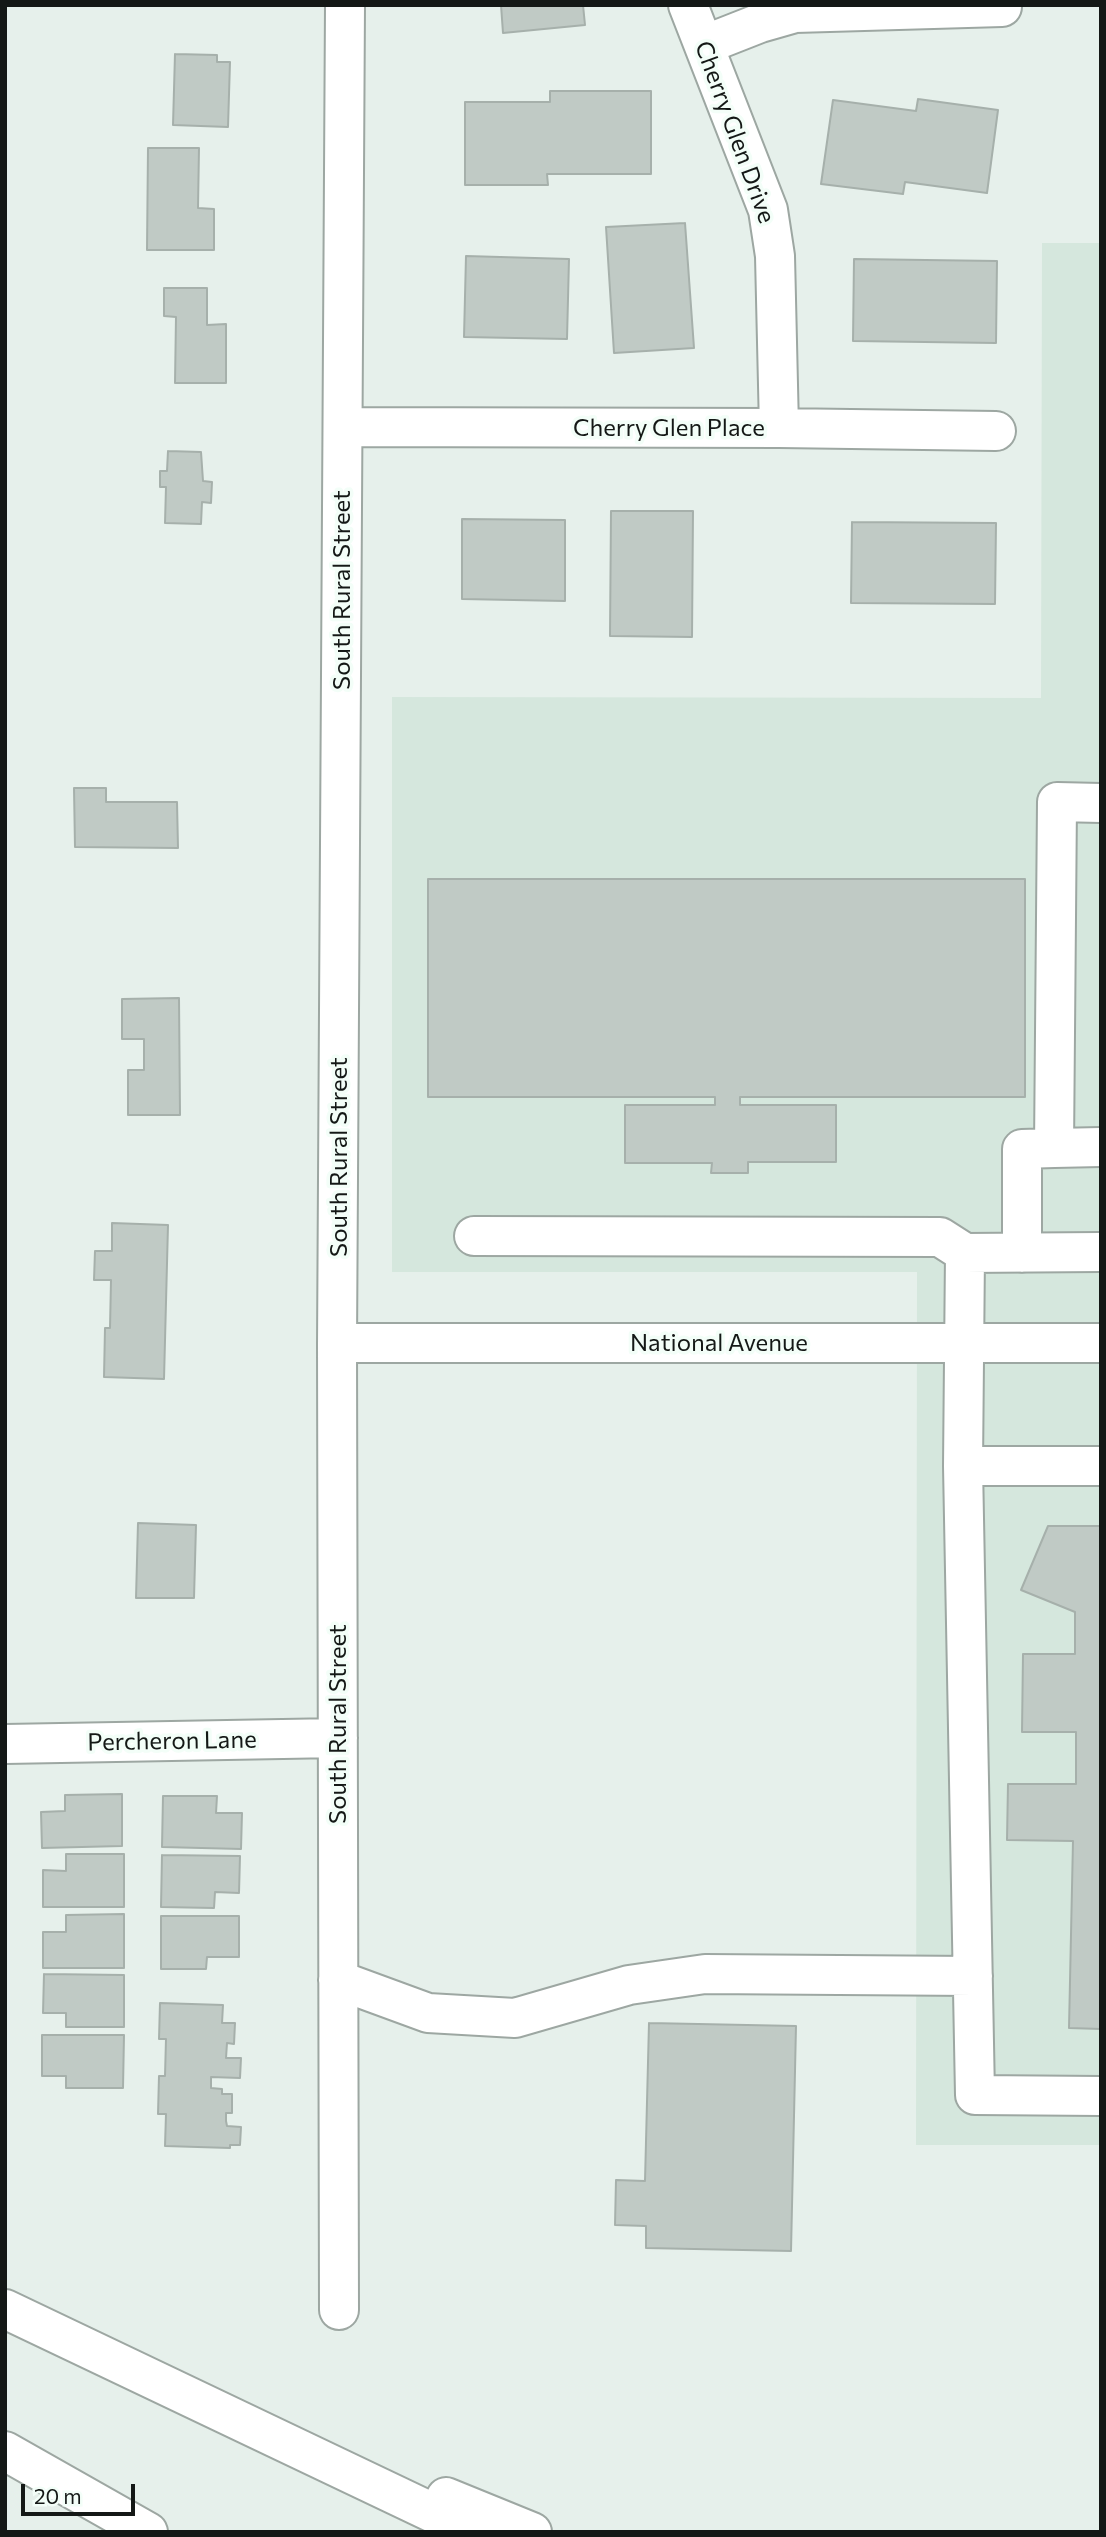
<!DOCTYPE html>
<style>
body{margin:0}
#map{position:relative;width:1106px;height:2537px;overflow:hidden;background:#e6f0eb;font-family:Commissioner,sans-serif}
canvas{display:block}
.frame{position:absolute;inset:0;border:7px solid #141816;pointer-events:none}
.scale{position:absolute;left:21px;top:2484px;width:114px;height:32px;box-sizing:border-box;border:4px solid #141816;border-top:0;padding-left:9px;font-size:21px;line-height:24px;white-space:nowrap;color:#141816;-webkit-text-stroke:5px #f3fef8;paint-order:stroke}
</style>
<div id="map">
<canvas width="1106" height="2537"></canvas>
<div class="frame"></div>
<div class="scale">20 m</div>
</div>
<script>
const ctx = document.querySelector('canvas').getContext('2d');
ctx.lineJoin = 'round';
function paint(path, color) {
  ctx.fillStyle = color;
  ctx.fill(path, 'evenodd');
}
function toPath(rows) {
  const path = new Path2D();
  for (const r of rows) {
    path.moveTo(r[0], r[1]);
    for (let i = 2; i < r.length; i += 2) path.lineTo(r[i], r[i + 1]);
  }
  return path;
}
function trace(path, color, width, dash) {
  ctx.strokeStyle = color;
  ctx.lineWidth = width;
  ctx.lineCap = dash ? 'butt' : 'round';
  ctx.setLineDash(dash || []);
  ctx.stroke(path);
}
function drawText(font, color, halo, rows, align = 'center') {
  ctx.font = font + ' Commissioner,sans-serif';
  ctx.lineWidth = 7;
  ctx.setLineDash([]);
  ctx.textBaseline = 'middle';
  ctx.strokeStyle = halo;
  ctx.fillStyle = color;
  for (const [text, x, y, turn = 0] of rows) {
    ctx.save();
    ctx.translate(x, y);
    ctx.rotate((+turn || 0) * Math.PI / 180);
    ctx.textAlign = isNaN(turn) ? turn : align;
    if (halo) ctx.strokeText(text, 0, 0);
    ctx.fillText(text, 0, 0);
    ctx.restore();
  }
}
const built = toPath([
 [1042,243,1101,243,1101,2145,916,2145,917,1272,392,1272,392,697,1041,698]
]);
const building = toPath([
 [501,5,583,5,585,25,503,33,501,5],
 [175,54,217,55,217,62,230,62,228,127,173,125,175,54],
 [550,91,651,91,651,174,547,174,548,185,465,185,465,102,550,102,550,91],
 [918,99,998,110,987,193,905,182,903,194,821,184,833,100,916,111,918,99],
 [148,148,199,148,198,208,214,209,214,250,147,250,148,148],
 [685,223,694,348,614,353,606,227,685,223],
 [466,256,569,259,567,339,464,337,466,256],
 [854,259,997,261,996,343,853,341,854,259],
 [164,288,207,288,207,325,226,324,226,383,175,383,176,317,164,316,164,288],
 [168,451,201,452,203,481,212,482,211,503,202,502,201,524,165,523,166,487,160,487,160,471,167,471,168,451],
 [611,511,693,511,692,637,610,636,611,511],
 [462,519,565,520,565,601,462,599,462,519],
 [852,522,996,523,995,604,851,603,852,522],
 [74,788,106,788,106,802,177,802,178,848,75,847,74,788],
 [428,879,1025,879,1025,1097,740,1097,740,1105,836,1105,836,1162,748,1162,748,1173,711,1173,712,1163,625,1163,625,1105,715,1105,715,1097,428,1097,428,879],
 [179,998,180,1115,128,1115,128,1070,144,1070,144,1039,122,1039,122,999,179,998],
 [112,1223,168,1225,164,1379,104,1377,105,1328,110,1328,111,1280,94,1280,95,1251,112,1251,112,1223],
 [138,1523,196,1525,194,1598,136,1598,138,1523],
 [1048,1526,1101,1526,1101,2029,1069,2028,1073,1841,1007,1840,1008,1784,1076,1784,1076,1732,1022,1732,1023,1654,1075,1654,1075,1612,1021,1590,1048,1526],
 [122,1794,122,1846,42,1848,41,1812,65,1811,65,1795,122,1794],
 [163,1796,217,1796,216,1813,242,1813,241,1849,162,1847,163,1796],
 [66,1854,124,1854,124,1907,43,1907,43,1870,66,1871,66,1854],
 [162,1855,240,1856,239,1893,215,1892,214,1908,161,1907,162,1855],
 [124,1914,124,1968,43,1968,43,1932,66,1932,66,1915,124,1914],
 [161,1916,239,1916,239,1957,207,1957,206,1969,161,1969,161,1916],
 [44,1974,124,1975,124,2027,66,2027,66,2013,43,2013,44,1974],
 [160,2003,223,2005,222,2023,235,2023,234,2044,227,2043,226,2058,241,2058,240,2078,211,2077,211,2088,222,2089,222,2094,232,2094,232,2113,226,2113,226,2121,227,2126,241,2127,240,2145,230,2145,230,2148,165,2146,166,2114,158,2114,159,2076,165,2076,166,2039,159,2039,160,2003],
 [649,2023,796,2026,791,2251,646,2248,646,2226,615,2225,616,2180,645,2181,649,2023],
 [42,2035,124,2035,123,2088,66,2088,66,2076,42,2076,42,2035]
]);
const minor = toPath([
 [688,5,768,210,775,256,779,428],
 [704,45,760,23,795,13,1002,7],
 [343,427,779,428,996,431],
 [1054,1148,1101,1147],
 [474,1236,940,1237,965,1253],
 [1101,1252,965,1253,963,1466,975,2095,1101,2096],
 [1022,1253,1022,1149,1054,1148,1057,802,1101,803],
 [337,1343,1101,1343],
 [963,1466,1101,1466],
 [5,1744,338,1738],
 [338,1980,428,2013,515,2018,629,1985,705,1974,973,1976],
 [339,2310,337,1343,345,5]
]);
const highway = toPath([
 [5,2309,473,2532],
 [5,2451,148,2532],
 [446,2497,532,2532]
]);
const streetNames = [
 ["Cherry Glen Drive",735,132,70],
 ["Cherry Glen Place",669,428],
 ["South Rural Street",342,590,-90],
 ["South Rural Street",339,1157,-90],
 ["National Avenue",719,1343],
 ["South Rural Street",338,1724,-90],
 ["Percheron Lane",172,1741,-1]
];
paint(built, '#d5e7dd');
paint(building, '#c0cac5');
trace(building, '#a6b0ab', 2);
trace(minor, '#9da7a2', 42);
trace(highway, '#9da7a2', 42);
trace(minor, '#fff', 38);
trace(highway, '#fff', 38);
drawText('24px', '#141816', '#f3fef8', streetNames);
</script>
